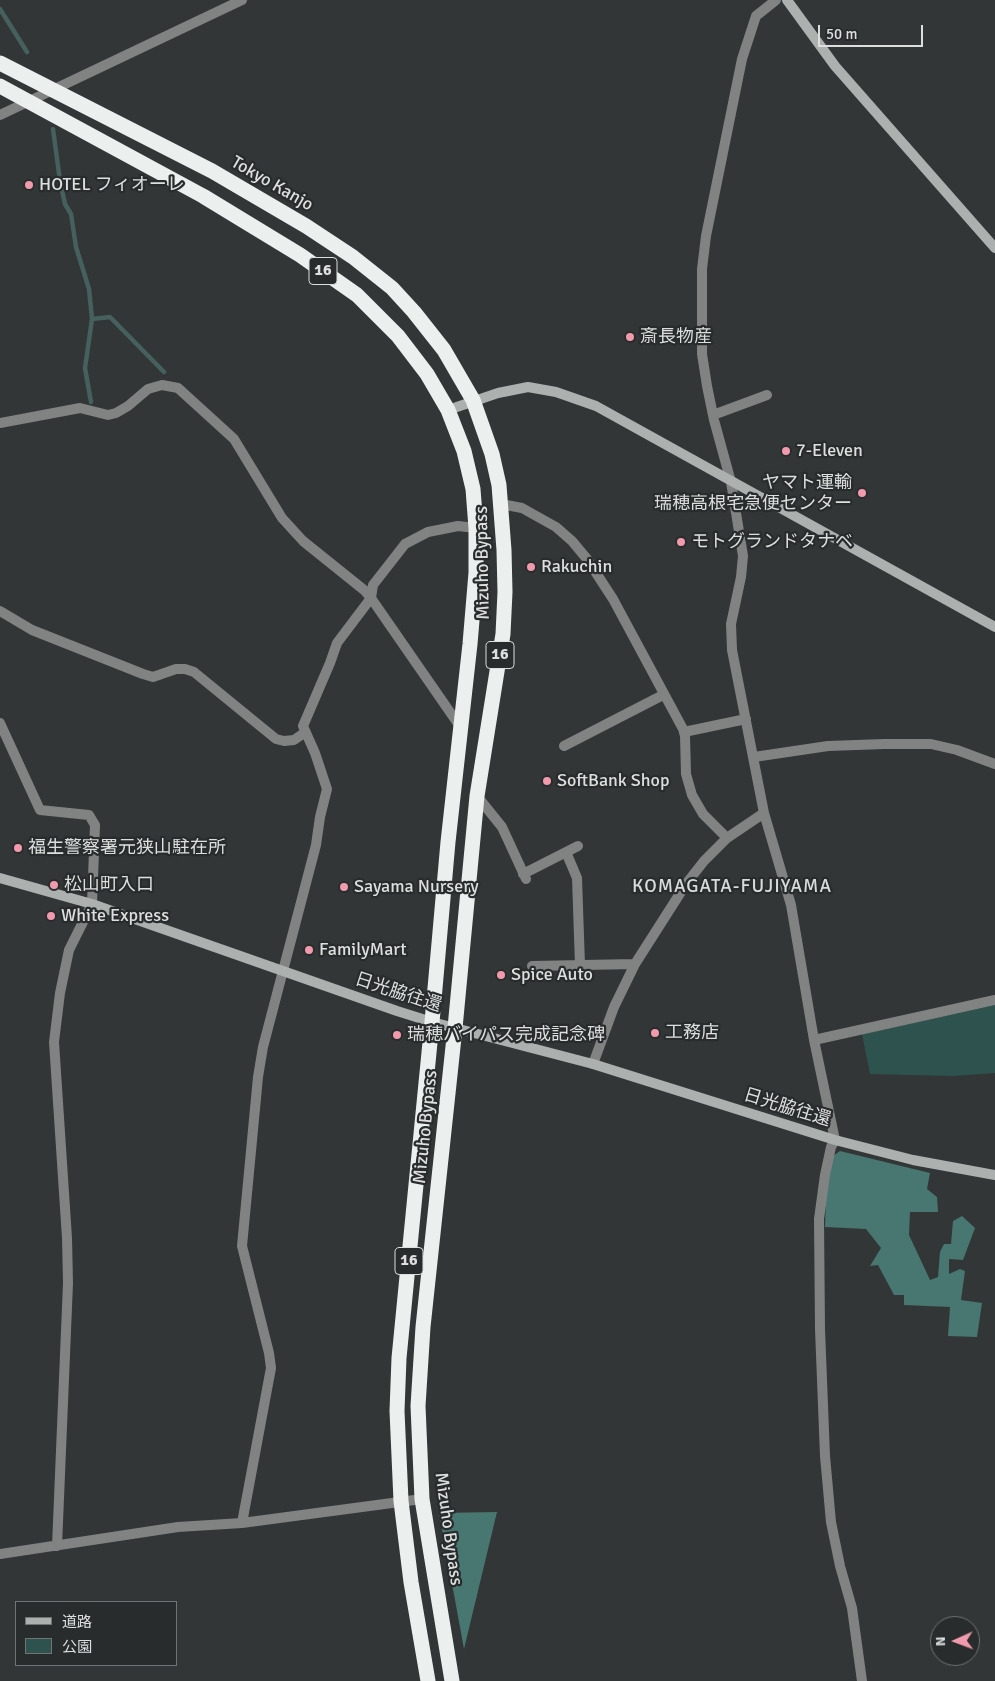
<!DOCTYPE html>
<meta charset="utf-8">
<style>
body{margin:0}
#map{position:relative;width:995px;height:1681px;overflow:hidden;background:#323636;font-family:Signika,"Noto Sans JP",sans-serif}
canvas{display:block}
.legend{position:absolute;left:15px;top:1601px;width:162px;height:65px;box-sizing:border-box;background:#282c2c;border:1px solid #707473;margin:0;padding:6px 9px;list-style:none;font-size:15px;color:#dcdfde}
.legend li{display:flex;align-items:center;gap:10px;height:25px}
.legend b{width:25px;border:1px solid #707473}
.north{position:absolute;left:930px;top:1616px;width:50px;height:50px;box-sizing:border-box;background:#282c2c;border:1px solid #707473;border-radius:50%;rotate:268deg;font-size:14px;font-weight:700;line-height:20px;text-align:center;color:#dcdfde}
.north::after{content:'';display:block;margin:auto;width:18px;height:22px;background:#f29aad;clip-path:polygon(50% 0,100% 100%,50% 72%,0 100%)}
.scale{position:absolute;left:818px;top:25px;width:105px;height:22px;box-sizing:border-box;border:2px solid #dcdfde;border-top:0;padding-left:6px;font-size:15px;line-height:18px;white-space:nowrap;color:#dcdfde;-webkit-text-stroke:4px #282c2c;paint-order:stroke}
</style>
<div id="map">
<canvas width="995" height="1681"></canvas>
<ul class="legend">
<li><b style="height:6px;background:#acb0af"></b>道路</li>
<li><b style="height:14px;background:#2e534e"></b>公園</li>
</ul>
<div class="north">N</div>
<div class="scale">50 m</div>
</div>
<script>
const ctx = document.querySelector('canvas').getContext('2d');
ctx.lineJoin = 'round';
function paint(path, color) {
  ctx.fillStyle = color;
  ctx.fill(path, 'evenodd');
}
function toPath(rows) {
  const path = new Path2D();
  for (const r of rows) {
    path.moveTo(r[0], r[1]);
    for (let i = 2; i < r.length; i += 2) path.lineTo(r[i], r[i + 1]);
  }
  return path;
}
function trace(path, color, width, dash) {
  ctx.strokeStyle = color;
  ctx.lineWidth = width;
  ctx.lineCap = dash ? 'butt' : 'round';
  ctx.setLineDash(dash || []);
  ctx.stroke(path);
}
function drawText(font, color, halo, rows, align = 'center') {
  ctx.font = font + ' Signika,"Noto Sans JP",sans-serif';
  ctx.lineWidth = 4.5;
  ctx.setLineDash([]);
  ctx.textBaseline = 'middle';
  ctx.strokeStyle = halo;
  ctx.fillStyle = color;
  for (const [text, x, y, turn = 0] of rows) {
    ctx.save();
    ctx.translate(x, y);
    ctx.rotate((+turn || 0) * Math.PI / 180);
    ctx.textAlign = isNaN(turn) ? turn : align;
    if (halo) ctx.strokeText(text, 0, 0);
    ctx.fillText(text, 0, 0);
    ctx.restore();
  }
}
const green = toPath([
 [995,1005,995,1073,953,1076,870,1074,862,1034]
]);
const forest = toPath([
 [840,1151,930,1173,927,1189,937,1197,938,1212,910,1212,909,1235,930,1280,938,1277,940,1252,944,1244,951,1244,953,1221,962,1216,975,1228,963,1260,949,1259,949,1274,960,1269,965,1271,961,1300,982,1303,977,1337,948,1336,950,1307,904,1305,904,1295,894,1295,878,1265,870,1266,881,1248,866,1229,825,1227,826,1195,833,1156],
 [497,1512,464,1649,439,1513]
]);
const stream = toPath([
 [0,9,27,52],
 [53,129,60,181,65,204,71,214,76,247,89,289,92,319,110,317,164,372],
 [91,402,85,368,92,319]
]);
const street = toPath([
 [776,0,756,16,742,59,706,236,702,269,702,354,707,386,714,420,731,482,743,556,741,577,731,624,732,650,764,813,791,905,814,1040,835,1140,831,1147,825,1175,819,1219,820,1329,825,1456,831,1522,840,1566,852,1608,862,1681],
 [0,115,242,0],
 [713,415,767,395],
 [0,423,80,408,108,415,116,413,128,406,148,389,162,385,178,388,234,439,282,518,303,541,364,590,371,598,461,728],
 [501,504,522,508,556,527,572,541,587,559,613,599,683,729,685,736,686,774,692,795,703,814,727,838],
 [0,611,32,630,143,674,153,677,176,669,185,669,194,672,276,739,284,741,294,740,304,733],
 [0,723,40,810,89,815,95,825,92,904,69,950,60,993,54,1042,67,1238,68,1283,57,1546],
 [684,732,746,719],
 [564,746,663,695],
 [754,757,828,746,884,744,931,744,957,750,995,764],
 [477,796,502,827,526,879],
 [566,852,577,878,580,965],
 [523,874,578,846],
 [532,966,635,964],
 [814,1040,995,1000],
 [593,1064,614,1007,635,964,686,884,704,861,727,838,764,813],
 [242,1523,271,1368,269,1353,242,1246,258,1077,263,1047,316,845,320,817,327,789,315,753,303,726,330,663,337,643,371,598,373,585,405,544,428,532,458,526,476,528],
 [0,1554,178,1527,242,1523,422,1499]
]);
const secondary = toPath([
 [787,0,835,66,995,248],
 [448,410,498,393,528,387,556,392,596,406,995,627],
 [0,878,92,904,397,1011,432,1022,593,1064,835,1140,913,1160,995,1175]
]);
const highway = toPath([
 [0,63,212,171,306,226,353,257,392,288,414,312,444,350,473,400,492,454,499,485,504,550,505,592,503,634,477,796,455,1028,423,1327,418,1406,422,1499,452,1681],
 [0,86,203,196,300,255,357,295,398,336,427,374,448,410,464,451,473,489,476,528,476,573,470,644,448,842,432,1022,399,1358,397,1411,401,1501,411,1582,428,1681]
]);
const markers = [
 [29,185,5,"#f29aad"],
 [630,337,5,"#f29aad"],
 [786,451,5,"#f29aad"],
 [862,493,5,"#f29aad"],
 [681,542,5,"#f29aad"],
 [531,567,5,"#f29aad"],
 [547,781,5,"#f29aad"],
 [18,848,5,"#f29aad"],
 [54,885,5,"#f29aad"],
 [344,887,5,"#f29aad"],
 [51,916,5,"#f29aad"],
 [309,950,5,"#f29aad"],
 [501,975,5,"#f29aad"],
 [655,1033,5,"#f29aad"],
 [397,1035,5,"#f29aad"]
];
const shields = [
 [323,271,28],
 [500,655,28],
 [409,1261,28]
];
const shieldNames = [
 ["16",323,271],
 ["16",500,655],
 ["16",409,1261]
];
const streetNames = [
 ["Tokyo Kanjo",272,184,30],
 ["Mizuho Bypass",483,563,-91],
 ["日光脇往還",398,993,18],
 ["日光脇往還",787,1108,17],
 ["Mizuho Bypass",426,1127,-84],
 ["Mizuho Bypass",448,1529,82]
];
const poiNames = [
 ["HOTEL フィオーレ",39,185],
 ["斎長物産",640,337],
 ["7-Eleven",796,451],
 ["ヤマト運輸",852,483,"right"],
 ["瑞穂高根宅急便センター",852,504,"right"],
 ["モトグランドタナベ",691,542],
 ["Rakuchin",541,567],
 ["SoftBank Shop",557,781],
 ["福生警察署元狭山駐在所",28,848],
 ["松山町入口",64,885],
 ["Sayama Nursery",354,887],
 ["White Express",61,916],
 ["FamilyMart",319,950],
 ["Spice Auto",511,975],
 ["工務店",665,1033],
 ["瑞穂バイパス完成記念碑",407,1035]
];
const neighbourhoodNames = [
 ["KOMAGATA-FUJIYAMA",732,887]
];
paint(green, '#2e534e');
paint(forest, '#487670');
trace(stream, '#46605e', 4.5);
trace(street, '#818383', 10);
trace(secondary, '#acb0af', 10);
trace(highway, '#ebf0ef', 15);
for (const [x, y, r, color] of markers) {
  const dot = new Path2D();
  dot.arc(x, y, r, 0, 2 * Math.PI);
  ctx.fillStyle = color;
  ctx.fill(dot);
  trace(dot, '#282c2c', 2);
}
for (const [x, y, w] of shields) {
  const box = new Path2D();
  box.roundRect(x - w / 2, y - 13.5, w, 27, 4);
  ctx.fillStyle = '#282c2c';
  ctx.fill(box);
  trace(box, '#dcdfde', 1);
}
drawText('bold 16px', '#dcdfde', null, shieldNames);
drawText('18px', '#dcdfde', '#282c2c', streetNames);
drawText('18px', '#dcdfde', '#282c2c', poiNames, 'left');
ctx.letterSpacing = '1px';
drawText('19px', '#d7dcdb', '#282c2c', neighbourhoodNames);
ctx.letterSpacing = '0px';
</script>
